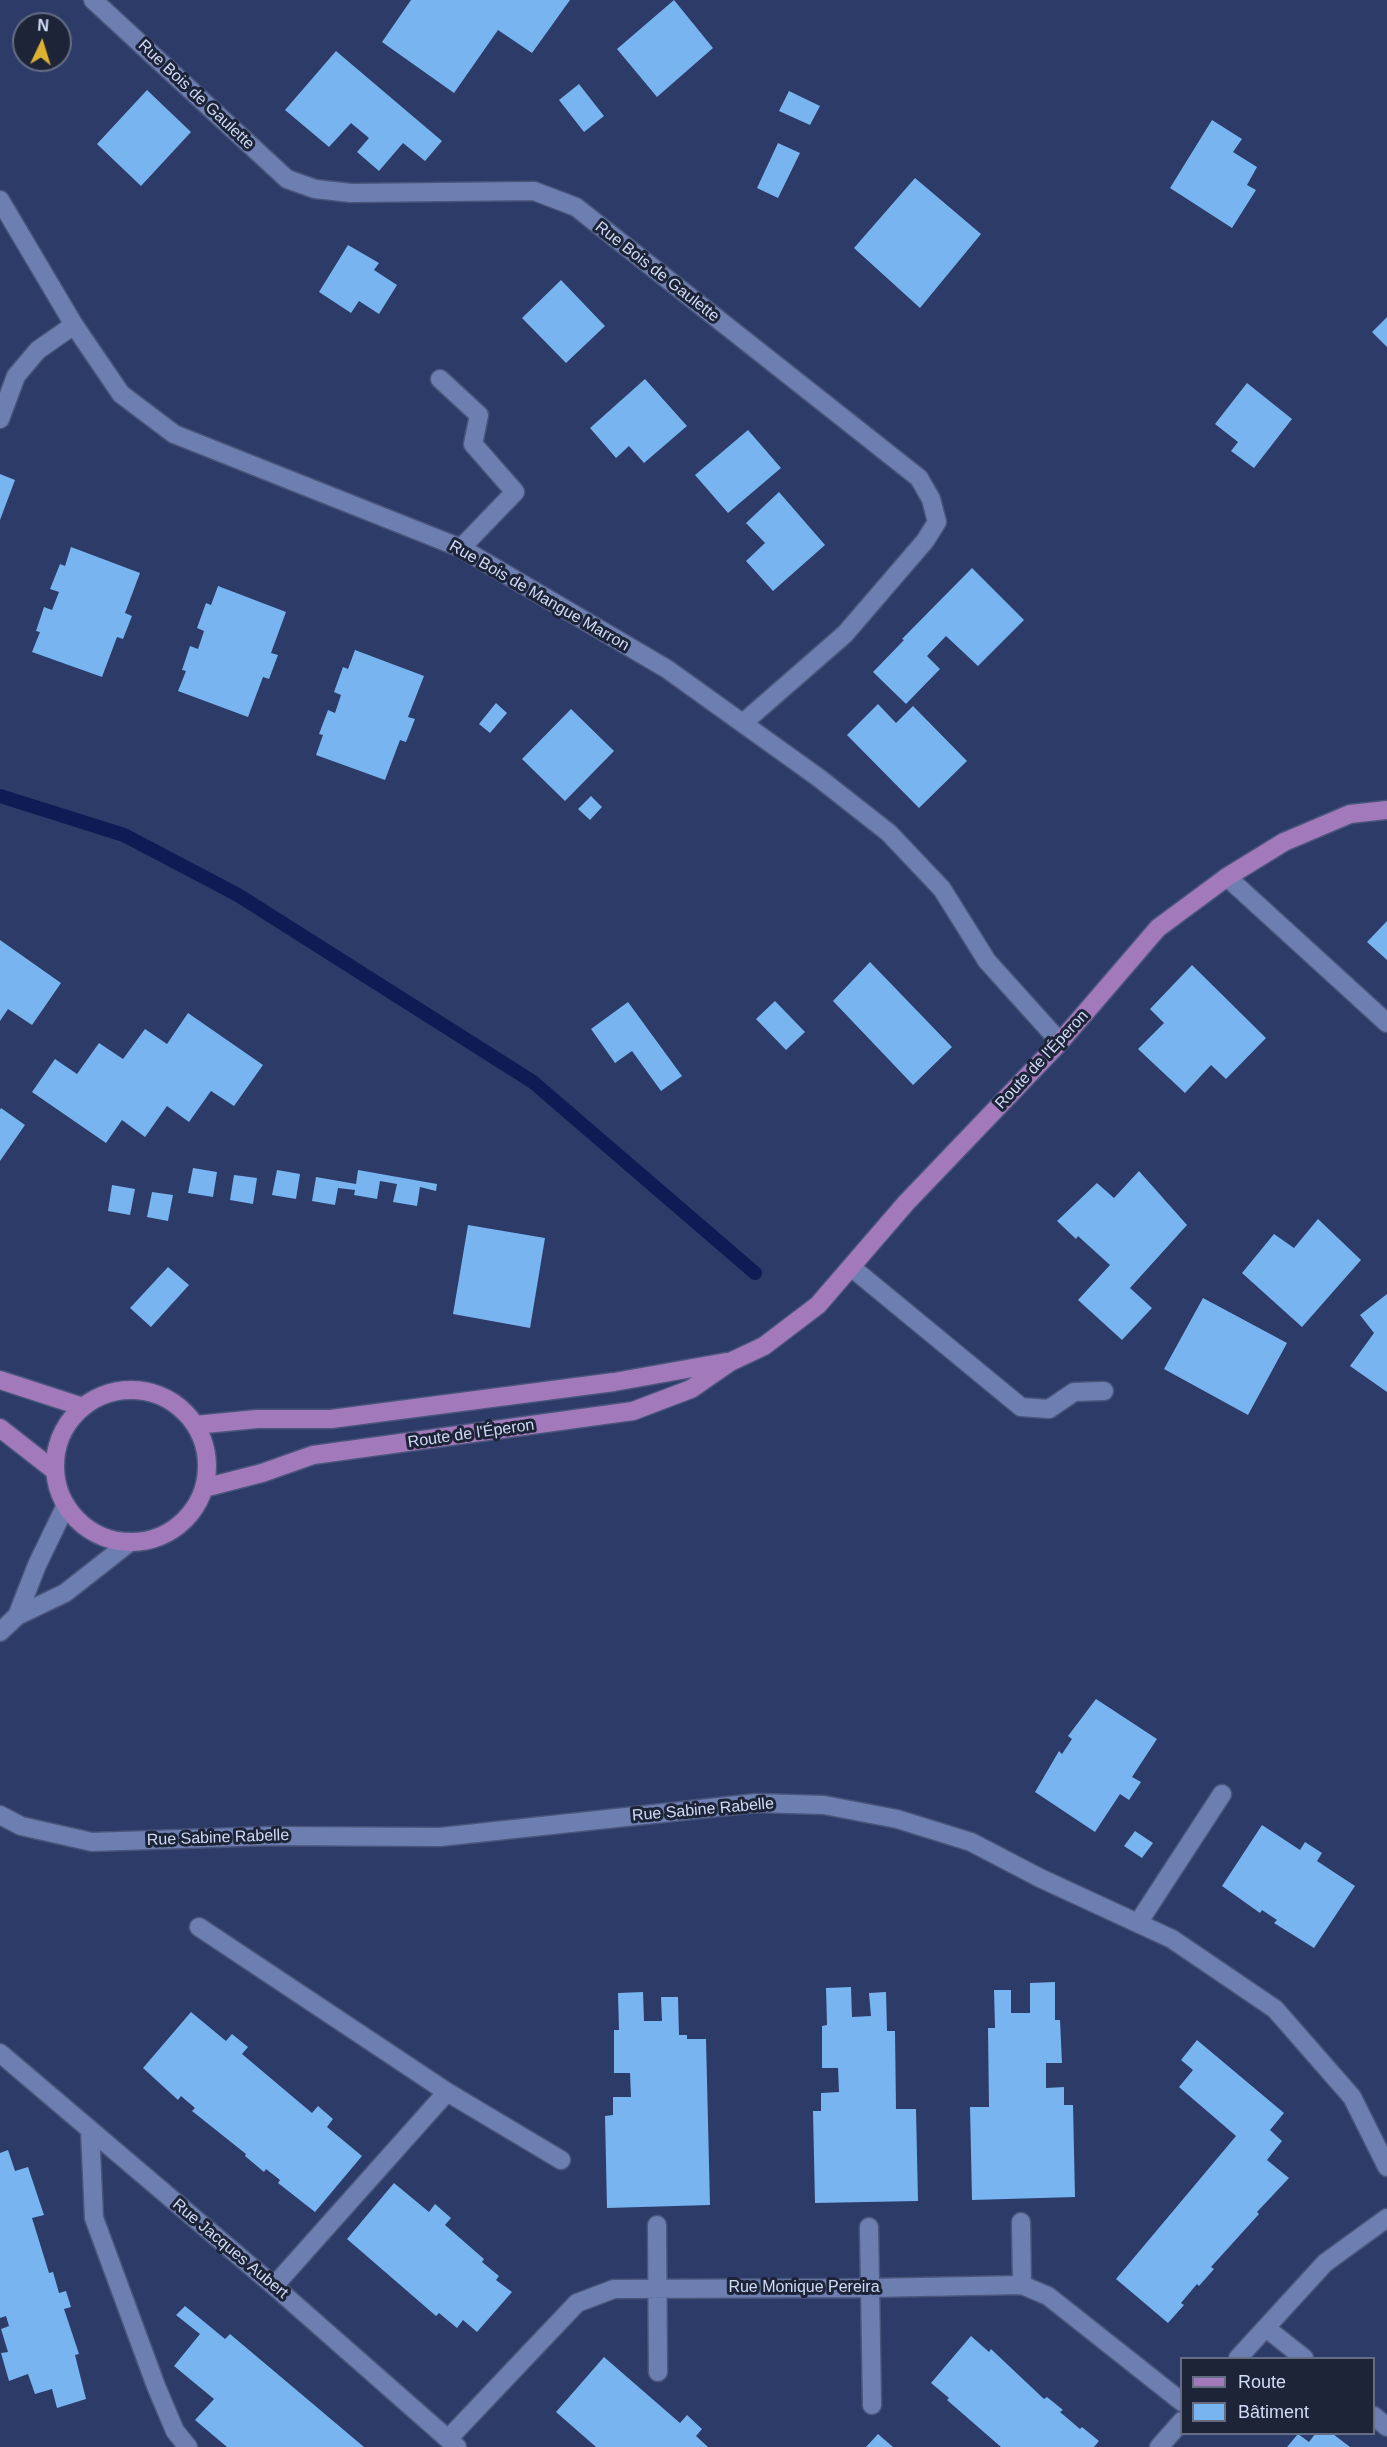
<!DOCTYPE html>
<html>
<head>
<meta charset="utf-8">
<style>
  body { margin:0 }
  #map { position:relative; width:1387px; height:2447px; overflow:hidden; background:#2d3b68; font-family:Arial,sans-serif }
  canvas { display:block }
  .legend { position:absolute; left:1180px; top:2357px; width:195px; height:78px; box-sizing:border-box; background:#1d2438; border:2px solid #656d84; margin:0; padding:8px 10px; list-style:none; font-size:18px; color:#d0dbf7 }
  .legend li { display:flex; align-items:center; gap:12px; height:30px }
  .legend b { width:30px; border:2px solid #656d84 }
  .north { position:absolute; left:12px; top:12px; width:60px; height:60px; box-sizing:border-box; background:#1d2438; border:2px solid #656d84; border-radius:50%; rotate:4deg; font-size:16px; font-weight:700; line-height:24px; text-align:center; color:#d0dbf7 }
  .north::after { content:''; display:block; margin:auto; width:21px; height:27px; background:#ddb233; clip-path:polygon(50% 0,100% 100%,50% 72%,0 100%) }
</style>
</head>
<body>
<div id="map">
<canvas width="1387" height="2447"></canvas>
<ul class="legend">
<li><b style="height:8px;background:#a279bb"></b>Route</li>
<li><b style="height:16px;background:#78b4ef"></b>Bâtiment</li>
</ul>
<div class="north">N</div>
</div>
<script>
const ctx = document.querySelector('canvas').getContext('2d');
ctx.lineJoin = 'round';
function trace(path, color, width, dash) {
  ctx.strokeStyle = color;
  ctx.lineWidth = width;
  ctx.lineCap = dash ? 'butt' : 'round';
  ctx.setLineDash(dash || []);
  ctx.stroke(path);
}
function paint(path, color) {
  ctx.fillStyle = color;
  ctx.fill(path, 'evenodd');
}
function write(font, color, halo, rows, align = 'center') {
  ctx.font = font + ' Arial,sans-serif';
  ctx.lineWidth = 6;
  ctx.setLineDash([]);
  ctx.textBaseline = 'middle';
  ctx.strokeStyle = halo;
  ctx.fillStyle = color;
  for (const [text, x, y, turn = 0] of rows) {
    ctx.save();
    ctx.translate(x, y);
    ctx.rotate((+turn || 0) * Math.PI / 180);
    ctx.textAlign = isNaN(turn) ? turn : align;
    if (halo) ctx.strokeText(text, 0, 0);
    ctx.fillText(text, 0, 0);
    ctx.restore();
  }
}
const stream = new Path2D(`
  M 0,796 L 124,835 L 238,895 L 533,1082 L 755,1273`);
const building = new Path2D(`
  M 411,0 L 570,0 L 532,53 L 498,30 L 454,93 L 382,42 Z
  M 674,0 L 713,48 L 657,97 L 617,49 Z
  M 336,51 L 442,141 L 425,161 L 403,143 L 379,171 L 357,152 L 369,138 L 351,123 L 329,147 L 285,110 Z
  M 579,84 L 604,116 L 584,132 L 559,100 Z
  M 147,90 L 191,132 L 141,186 L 97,144 Z
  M 789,91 L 820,106 L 810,125 L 779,111 Z
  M 1212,120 L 1242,139 L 1233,152 L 1257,167 L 1247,185 L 1256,190 L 1232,228 L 1170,188 Z
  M 778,143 L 800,153 L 778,198 L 757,188 Z
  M 915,178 L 981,234 L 920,308 L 854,248 Z
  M 348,245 L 379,263 L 374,270 L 397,285 L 379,314 L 359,301 L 351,313 L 319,292 Z
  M 561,280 L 605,326 L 566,363 L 522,318 Z
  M 1387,317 L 1387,347 L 1372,332 Z
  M 645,379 L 687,426 L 644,463 L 629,446 L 616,458 L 590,428 Z
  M 1247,383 L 1292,419 L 1254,468 L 1231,451 L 1238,442 L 1215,424 Z
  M 748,430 L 781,468 L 728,513 L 695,475 Z
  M 0,474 L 15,480 L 0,520 Z
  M 779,492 L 825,545 L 773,591 L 746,561 L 765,543 L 746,523 Z
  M 71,547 L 140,573 L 125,613 L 132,616 L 123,639 L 117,637 L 102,677 L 32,652 L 40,632 L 36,631 L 44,607 L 52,610 L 59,592 L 50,589 L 60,564 L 65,566 Z
  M 972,568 L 1024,620 L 978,666 L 946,636 L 927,656 L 940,669 L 906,704 L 873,672 L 904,640 L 902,639 Z
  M 218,586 L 286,612 L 271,653 L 278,655 L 269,679 L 263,677 L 248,717 L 178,691 L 186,671 L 182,670 L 190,646 L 198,649 L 204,631 L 197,628 L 206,603 L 211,605 Z
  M 355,650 L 424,676 L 408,717 L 415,719 L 406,742 L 400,740 L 385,780 L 316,755 L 323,735 L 319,734 L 328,710 L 335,713 L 341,695 L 334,692 L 343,667 L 348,669 Z
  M 496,703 L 507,713 L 490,733 L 479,724 Z
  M 878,704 L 896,723 L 913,706 L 967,761 L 919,808 L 847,735 Z
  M 571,709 L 614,751 L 565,801 L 522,759 Z
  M 591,796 L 602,807 L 590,820 L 578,809 Z
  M 1387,921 L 1387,960 L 1367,942 Z
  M 0,940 L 61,983 L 32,1025 L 8,1009 L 0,1021 Z
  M 870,962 L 952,1047 L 913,1085 L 833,1001 Z
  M 1192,965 L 1266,1038 L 1226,1079 L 1211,1065 L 1185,1093 L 1138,1049 L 1164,1023 L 1150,1009 Z
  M 775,1001 L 805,1032 L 786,1050 L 756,1019 Z
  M 628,1002 L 682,1076 L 661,1091 L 632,1051 L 615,1063 L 591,1029 Z
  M 188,1013 L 263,1065 L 234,1106 L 211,1091 L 189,1122 L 167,1106 L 145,1137 L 122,1120 L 106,1143 L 32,1092 L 55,1059 L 77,1074 L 99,1043 L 123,1059 L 145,1029 L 167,1044 Z
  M 1,1108 L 25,1125 L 0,1161 L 0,1110 Z
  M 193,1168 L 217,1172 L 213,1197 L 188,1193 Z
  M 277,1170 L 300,1174 L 296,1199 L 272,1195 Z
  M 358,1170 L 437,1184 L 436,1191 L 420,1187 L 417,1206 L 393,1202 L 397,1184 L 380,1181 L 377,1199 L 354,1195 L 355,1190 L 338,1188 L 335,1205 L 312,1201 L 316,1177 L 356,1184 Z
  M 1139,1171 L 1187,1225 L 1130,1288 L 1152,1308 L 1122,1340 L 1078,1300 L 1110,1265 L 1078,1236 L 1076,1239 L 1057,1221 L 1097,1183 L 1114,1198 Z
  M 234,1175 L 257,1178 L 253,1204 L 230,1200 Z
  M 112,1185 L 135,1189 L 130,1215 L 108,1211 Z
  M 152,1192 L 173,1195 L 168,1221 L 147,1217 Z
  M 1318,1219 L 1361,1260 L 1302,1327 L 1242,1273 L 1274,1234 L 1294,1248 Z
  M 468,1225 L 545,1238 L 530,1328 L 453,1314 Z
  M 168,1267 L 189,1285 L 151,1327 L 130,1308 Z
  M 1387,1294 L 1387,1392 L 1350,1366 L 1374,1333 L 1360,1315 Z
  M 1203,1298 L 1287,1343 L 1248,1415 L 1164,1369 Z
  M 1096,1699 L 1157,1739 L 1132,1777 L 1141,1782 L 1129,1800 L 1120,1794 L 1095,1832 L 1035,1792 L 1059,1751 L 1062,1754 L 1072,1739 L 1068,1736 Z
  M 1262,1825 L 1300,1850 L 1305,1842 L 1322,1853 L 1317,1861 L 1355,1886 L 1314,1948 L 1274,1923 L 1277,1920 L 1262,1910 L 1260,1913 L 1222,1886 Z
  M 1135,1831 L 1153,1843 L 1142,1858 L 1124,1846 Z
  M 1055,1982 L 1055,2020 L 1060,2020 L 1062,2063 L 1046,2063 L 1046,2088 L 1064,2087 L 1064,2105 L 1073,2105 L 1075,2197 L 972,2200 L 970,2107 L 989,2107 L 988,2028 L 995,2028 L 994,1990 L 1011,1990 L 1011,2013 L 1030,2013 L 1030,1983 Z
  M 851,1987 L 852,2017 L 871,2016 L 869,1993 L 886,1992 L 887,2031 L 895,2031 L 896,2109 L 916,2109 L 918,2201 L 815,2203 L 813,2111 L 821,2111 L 821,2093 L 839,2092 L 838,2068 L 822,2068 L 822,2026 L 827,2025 L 826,1988 Z
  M 643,1992 L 644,2021 L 662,2021 L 661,1997 L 678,1997 L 679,2035 L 687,2035 L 687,2039 L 706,2039 L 710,2205 L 607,2208 L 605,2116 L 613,2115 L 613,2097 L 631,2097 L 630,2073 L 614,2073 L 614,2030 L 619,2030 L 618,1993 Z
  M 191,2012 L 226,2041 L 232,2034 L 248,2047 L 242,2054 L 312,2113 L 318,2106 L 333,2119 L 327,2127 L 362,2156 L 315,2212 L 278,2183 L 280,2180 L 266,2169 L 264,2172 L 245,2156 L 246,2154 L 192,2111 L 195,2108 L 181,2096 L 178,2100 L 143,2068 Z
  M 1197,2040 L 1284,2113 L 1270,2130 L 1282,2141 L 1267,2160 L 1289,2178 L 1257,2212 L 1259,2214 L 1211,2267 L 1214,2269 L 1199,2286 L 1197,2284 L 1181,2303 L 1184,2305 L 1168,2323 L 1116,2279 L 1236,2136 L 1179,2087 L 1193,2070 L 1181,2060 Z
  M 8,2150 L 15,2171 L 28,2167 L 44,2215 L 32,2218 L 49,2273 L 53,2272 L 59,2293 L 66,2291 L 71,2307 L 64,2309 L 79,2354 L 75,2355 L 86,2399 L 57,2408 L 52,2389 L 35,2394 L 28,2374 L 9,2381 L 1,2353 L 8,2352 L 1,2329 L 9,2326 L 6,2316 L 0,2318 L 0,2153 Z
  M 394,2183 L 429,2212 L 435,2204 L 451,2218 L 445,2225 L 484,2259 L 482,2262 L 499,2276 L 496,2280 L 512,2292 L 477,2332 L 463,2320 L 457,2328 L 439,2313 L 436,2316 L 347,2239 Z
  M 185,2306 L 225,2339 L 230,2334 L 364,2447 L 227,2447 L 195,2420 L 214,2399 L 174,2366 L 200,2334 L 176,2315 Z
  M 971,2336 L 989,2352 L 991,2349 L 1044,2399 L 1047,2397 L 1063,2410 L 1060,2412 L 1080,2429 L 1082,2427 L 1099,2441 L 1094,2447 L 1001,2447 L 947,2400 L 949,2398 L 931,2383 Z
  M 604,2357 L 680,2423 L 687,2415 L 702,2429 L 696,2436 L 708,2447 L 596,2447 L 556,2412 Z
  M 878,2434 L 893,2447 L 866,2447 Z
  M 1298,2434 L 1309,2442 L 1315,2434 L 1333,2434 L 1350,2447 L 1287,2447 Z`);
const minor = new Path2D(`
  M 93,0 L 287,179 L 315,189 L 351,193 L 534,191 L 576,207 L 919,478 L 931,499 L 937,522 L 925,541 L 845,634 L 743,723
  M 0,200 L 74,325 L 121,394 L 174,434 L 461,548 L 667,669 L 819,778 L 889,833 L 942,889 L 987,961 L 1060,1042
  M 440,379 L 479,415 L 473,444 L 515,492 L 461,548
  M 0,419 L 16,376 L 38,350 L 74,325
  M 1227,877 L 1387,1023
  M 851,1267 L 1021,1407 L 1049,1409 L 1074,1392 L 1104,1391
  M 17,1616 L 37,1565 L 66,1505
  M 0,1632 L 17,1616 L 65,1593 L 130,1542
  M 0,1815 L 21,1826 L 92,1842 L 269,1836 L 440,1837 L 756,1803 L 824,1805 L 897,1819 L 971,1842 L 1040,1878 L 1172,1939 L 1275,2009 L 1352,2097 L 1387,2167
  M 1138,1923 L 1222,1794
  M 199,1927 L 447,2092 L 561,2160
  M 0,2053 L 274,2286 L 457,2447
  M 90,2130 L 94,2218 L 156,2386 L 175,2431 L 188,2447
  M 1021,2222 L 1022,2285
  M 657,2225 L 658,2372
  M 869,2227 L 872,2405
  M 274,2286 L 447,2092
  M 1266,2328 L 1304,2358
  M 1238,2358 L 1325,2263 L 1387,2218
  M 1374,2416 L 1387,2427
  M 448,2439 L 577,2303 L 614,2289 L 870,2288 L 1022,2285 L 1048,2296 L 1182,2402
  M 1159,2447 L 1182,2421`);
const major = new Path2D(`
  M 0,1380 L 83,1407
  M55 1466a76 76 0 1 1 152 0a76 76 0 1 1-152 0Z
  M 195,1425 L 257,1419 L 331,1419 L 614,1382 L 726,1362
  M 0,1428 L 55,1471
  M 204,1488 L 262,1473 L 313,1455 L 633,1411 L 691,1389 L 730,1362 L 764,1346 L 818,1305 L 906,1203 L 1060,1042 L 1158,928 L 1227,877 L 1284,842 L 1350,814 L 1387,810`);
const streetNames = [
  ["Rue Bois de Gaulette",196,95,43],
  ["Rue Bois de Gaulette",657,272,38],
  ["Rue Bois de Mangue Marron",539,596,30],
  ["Route de l'Éperon",1042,1060,-47],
  ["Route de l'Éperon",471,1434,-8],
  ["Rue Sabine Rabelle",703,1810,-5],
  ["Rue Sabine Rabelle",218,1838,-2],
  ["Rue Jacques Aubert",230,2249,40],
  ["Rue Monique Pereira",804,2288]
];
trace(stream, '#0f1b55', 14);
paint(building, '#78b4ef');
trace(minor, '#49557b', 21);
trace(major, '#49557b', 21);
trace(minor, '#6d7fb1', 18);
trace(major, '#a279bb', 18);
write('16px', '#d0dbf7', '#1d2438', streetNames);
</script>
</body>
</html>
